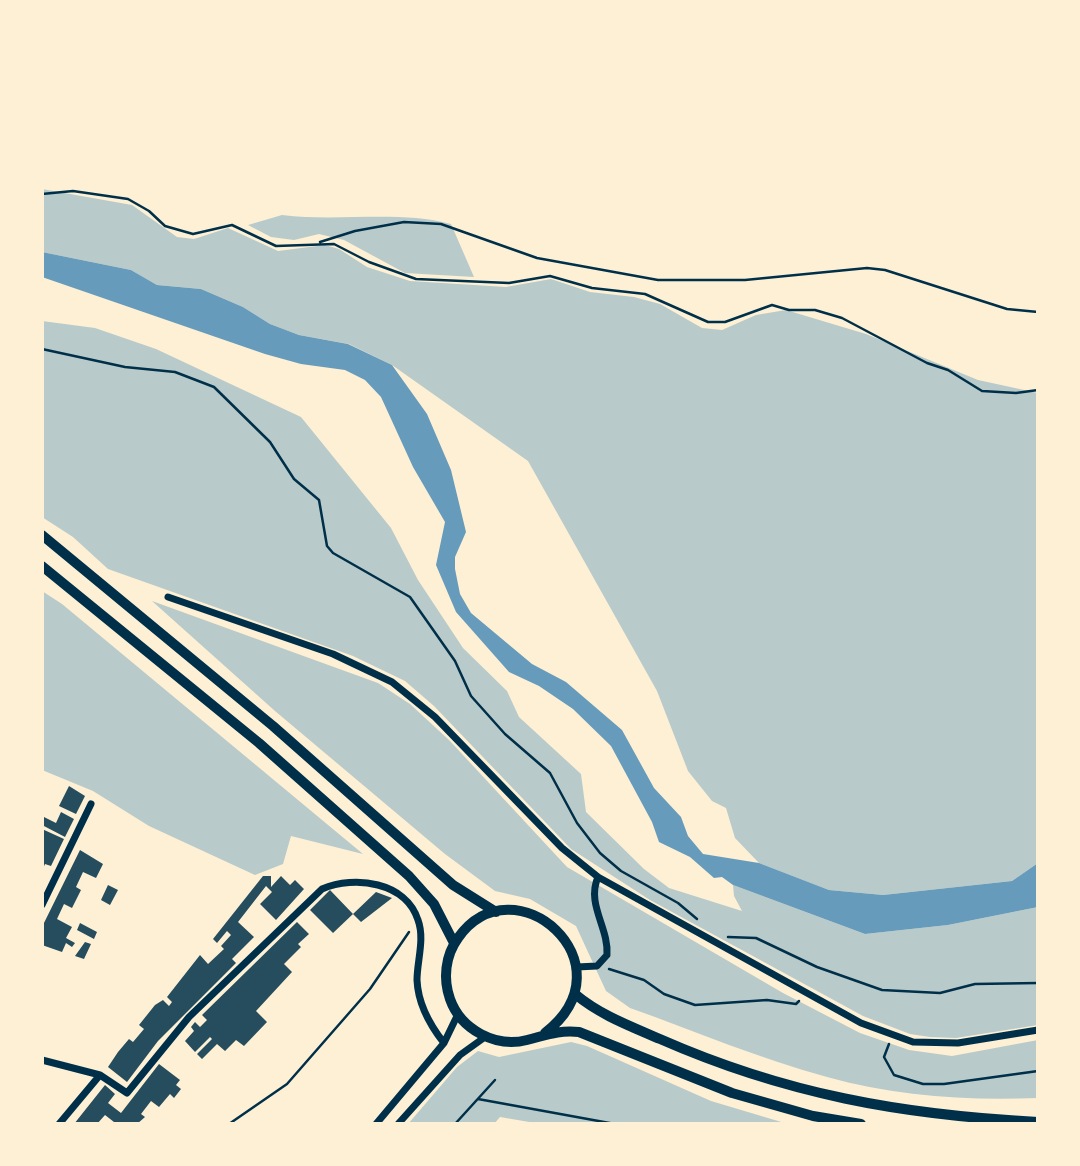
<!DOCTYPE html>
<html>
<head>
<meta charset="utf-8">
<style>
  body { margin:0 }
  #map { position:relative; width:1080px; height:1166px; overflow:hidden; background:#fdf0d5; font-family:Raleway,sans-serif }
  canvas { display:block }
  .frame { position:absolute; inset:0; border:44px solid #fdf0d5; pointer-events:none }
</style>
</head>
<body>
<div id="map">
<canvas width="1080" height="1166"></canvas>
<div class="frame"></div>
</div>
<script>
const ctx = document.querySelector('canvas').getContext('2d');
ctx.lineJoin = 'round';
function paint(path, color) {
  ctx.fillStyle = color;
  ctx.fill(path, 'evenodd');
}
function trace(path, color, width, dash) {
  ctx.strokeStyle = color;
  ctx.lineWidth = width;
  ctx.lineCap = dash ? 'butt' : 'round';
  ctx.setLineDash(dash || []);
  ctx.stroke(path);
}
const green = new Path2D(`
  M 42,189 L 132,205 L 177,237 L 194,239 L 228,228 L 278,251 L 325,245 L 339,249 L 367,267 L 410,281 L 506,287 L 551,279 L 590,292 L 634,297 L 660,304 L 702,328 L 722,330 L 756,315 L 786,310 L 866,334 L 978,380 L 1038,393 L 1038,863 L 1012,881 L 883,895 L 829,890 L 759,863 L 735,838 L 726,808 L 712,801 L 688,771 L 657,691 L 528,461 L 392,365 L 349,344 L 299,335 L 270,324 L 243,307 L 201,289 L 157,285 L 131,270 L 42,252 Z
  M 282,215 C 338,222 398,210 451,224 L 474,277 L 405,273 L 344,240 L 319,234 L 294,240 L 271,237 L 248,225 Z
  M 42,321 L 95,328 L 156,349 L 301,417 L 391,528 L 418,580 L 463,648 L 507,691 L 519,717 L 581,774 L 586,812 L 644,869 L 669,888 L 742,911 L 734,896 L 733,885 L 865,934 L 948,925 L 1038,907 L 1038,1025 L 956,1038 L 930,1037 L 910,1034 L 863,1016 L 650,900 L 571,849 L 434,706 L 405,681 L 353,656 L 108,569 L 73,537 L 42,517 Z
  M 42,591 L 62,604 L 363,854 L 291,836 L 283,864 L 255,875 L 149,826 L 93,791 L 42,770 Z
  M 152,601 L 378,683 L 410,704 L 449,740 L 567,867 L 783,993 L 860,1033 L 909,1050 L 952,1056 L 1038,1040 L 1038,1098 C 967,1101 895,1096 827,1077 C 760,1059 695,1031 630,1008 L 606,991 L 576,926 L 530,899 L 495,891 L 445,854 L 275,711 Z
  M 571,1042 L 587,1046 L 711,1101 L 788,1124 L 541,1124 L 500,1117 L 494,1124 L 408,1124 L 457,1067 L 478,1051 L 499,1057 Z`);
const water = new Path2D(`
  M 42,252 L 131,270 L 157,285 L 201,289 L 243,307 L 270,324 L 299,335 L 348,344 L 392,365 L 427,414 L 451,470 L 466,532 L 455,557 L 455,569 L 460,594 L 471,613 L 532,664 L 566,682 L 622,730 L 654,788 L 681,817 L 688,836 L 703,854 L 759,863 L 829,890 L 883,895 L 1012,881 L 1038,863 L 1038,907 L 948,925 L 865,934 L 733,885 L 722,877 L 714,878 L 690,857 L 659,842 L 652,822 L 611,746 L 573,709 L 539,686 L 509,672 L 456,612 L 436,565 L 445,522 L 413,467 L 381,397 L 365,380 L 345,370 L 301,364 L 265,354 L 42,277 Z`);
const building = new Path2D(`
  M 69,786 L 85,796 L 76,814 L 59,806 Z
  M 61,812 L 74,819 L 65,837 L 42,825 L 42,816 L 56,823 Z
  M 42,829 L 64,839 L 51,866 L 45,864 L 42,871 Z
  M 80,850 L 103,864 L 96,878 L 83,872 L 76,887 L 81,890 L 72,908 L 64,904 L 57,919 L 72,927 L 66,938 L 75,943 L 72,947 L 66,943 L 62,952 L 42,945 L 42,927 Z
  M 263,876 L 271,876 L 271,887 L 281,876 L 290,885 L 295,880 L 304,889 L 276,920 L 260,904 L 272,892 L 266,886 L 238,922 L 254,937 L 232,959 L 236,963 L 158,1041 L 127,1082 L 108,1067 L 118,1052 L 129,1039 L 133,1042 L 144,1029 L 139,1025 L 155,1005 L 163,1000 L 169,1006 L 172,1002 L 167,997 L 200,955 L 208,964 L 224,949 L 221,946 L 231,935 L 227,931 L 217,943 L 213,939 Z
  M 108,885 L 118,890 L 110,905 L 101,900 Z
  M 330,890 L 353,914 L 333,933 L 310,910 Z
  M 376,892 L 392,898 L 361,922 L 353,914 Z
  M 297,922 L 309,934 L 298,944 L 301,947 L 284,964 L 292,972 L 256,1011 L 267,1022 L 244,1046 L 236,1040 L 225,1051 L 217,1044 L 202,1059 L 197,1054 L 212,1039 L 210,1037 L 195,1052 L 185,1041 L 194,1031 L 191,1027 L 195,1022 L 200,1027 L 207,1020 L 202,1015 Z
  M 80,923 L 97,932 L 94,939 L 77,930 Z
  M 85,942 L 91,944 L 84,959 L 75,956 Z
  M 159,1064 L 180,1080 L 176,1085 L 181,1089 L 174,1098 L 170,1094 L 159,1107 L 151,1101 L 141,1114 L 145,1117 L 137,1124 L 112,1124 L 114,1122 L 105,1115 L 97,1124 L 74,1124 L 105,1085 L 115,1094 L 108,1103 L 121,1113 Z`);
const path = new Path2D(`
  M 42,194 L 73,191 L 128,199 L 149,211 L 165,226 L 193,234 L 232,225 L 276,246 L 334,244 L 369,262 L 416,279 L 509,283 L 550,276 L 592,288 L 645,294 L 708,322 L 725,322 L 772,305 L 789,310 L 815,310 L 842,318 L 927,363 L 948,370 L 982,391 L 1016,393 L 1038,390
  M 320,242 L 355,231 L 404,222 L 441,224 L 537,258 L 658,280 L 745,280 L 867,268 L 885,270 L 1007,309 L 1038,312
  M 42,349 L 125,367 L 175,372 L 214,387 L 270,442 L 294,479 L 319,500 L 327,546 L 333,553 L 410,597 L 455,661 L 471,696 L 505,734 L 550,773 L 577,823 L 600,853 L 621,871 L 678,903 L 697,919
  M 728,937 L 756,938 L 817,967 L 882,990 L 940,993 L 975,984 L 1038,983
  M 609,969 L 644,980 L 664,994 L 695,1005 L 767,1000 L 796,1004 L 799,1001
  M 889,1044 L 884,1057 L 894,1075 L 923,1084 L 944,1084 L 1038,1071
  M 478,1099 L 615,1124
  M 229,1124 L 287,1084 L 370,989 L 409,932
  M 455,1124 L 495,1080`);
const minor = new Path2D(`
  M 168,597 L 333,654 L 392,682 L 435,717 L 562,848 L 598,877 L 861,1023 L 913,1042 L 958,1043 L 1038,1030
  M 42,905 L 91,804
  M 577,967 L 597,966 L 607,955 C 609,928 586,904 598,877
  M 42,1060 L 100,1075 L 127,1093 L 189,1017 L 322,889 C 355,875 406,882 418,920 C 425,939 417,961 417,980 C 418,1004 429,1024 444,1043
  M 59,1124 L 100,1075
  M 376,1124 L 444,1043 L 458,1014
  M 398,1124 L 460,1055 L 485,1037`);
const secondary = new Path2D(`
  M 42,535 L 273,726 L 453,885 L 496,912
  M 42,566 L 259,743 L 409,876 L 434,904 L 454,943
  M 575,994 C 600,1015 630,1026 660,1039 C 785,1094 902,1115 1038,1122
  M 545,1033 C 634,964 514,859 458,938 C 445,956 443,979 450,999 C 461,1030 496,1048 527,1040 C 547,1035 558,1030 579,1032 L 732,1093 L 813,1116 L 861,1124`);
paint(green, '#b9caca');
paint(water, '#669bbc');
paint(building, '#264d5e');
trace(path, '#003049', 2.5);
trace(minor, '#003049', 7);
trace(secondary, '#003049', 10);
</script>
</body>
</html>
